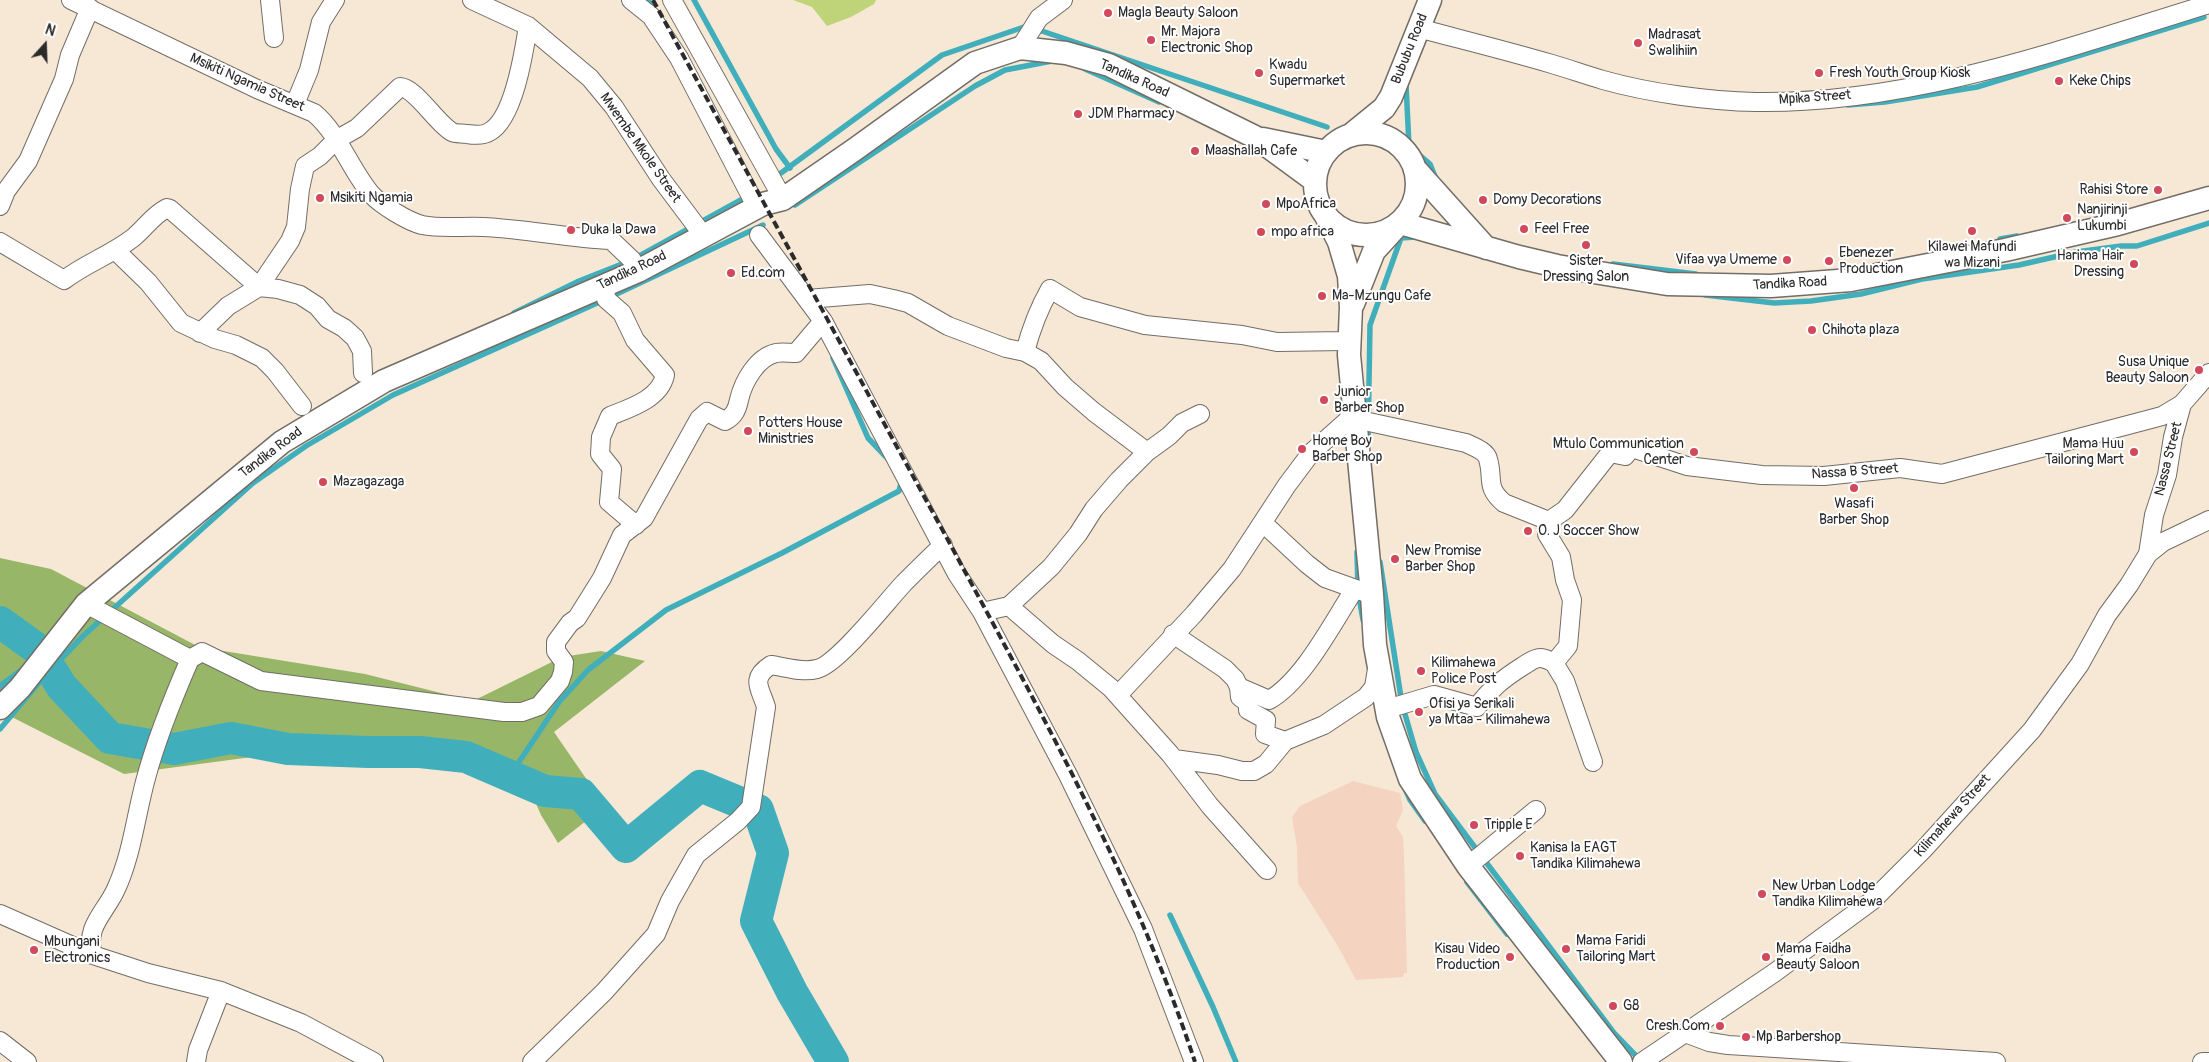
<!DOCTYPE html>
<html>
<head>
<meta charset="utf-8">
<style>
  body { margin:0 }
  #map { position:relative; width:2209px; height:1062px; overflow:hidden; background:#f7e8d5; font-family:Pangolin,sans-serif }
  canvas { display:block }
  .north { position:absolute; left:20px; top:20px; width:50px; height:50px; -webkit-text-stroke:4px #fff; paint-order:stroke; rotate:20deg; font-size:14px; font-weight:700; line-height:20px; text-align:center; color:#2b2b2b }
  .north::after { content:''; display:block; margin:auto; width:18px; height:22px; background:#2b2b2b; clip-path:polygon(50% 0,100% 100%,50% 72%,0 100%) }
</style>
</head>
<body>
<div id="map">
<canvas width="2209" height="1062"></canvas>
<div class="north">N</div>
</div>
<script>
const ctx = document.querySelector('canvas').getContext('2d');
ctx.lineJoin = 'round';
function paint(path, color) {
  ctx.fillStyle = color;
  ctx.fill(path, 'evenodd');
}
function trace(path, color, width, dash) {
  ctx.strokeStyle = color;
  ctx.lineWidth = width;
  ctx.lineCap = dash ? 'butt' : 'round';
  ctx.setLineDash(dash || []);
  ctx.stroke(path);
}
function write(font, color, halo, rows, align = 'center') {
  ctx.font = font + ' Pangolin,sans-serif';
  ctx.lineWidth = 4;
  ctx.setLineDash([]);
  ctx.textBaseline = 'middle';
  ctx.strokeStyle = halo;
  ctx.fillStyle = color;
  for (const [text, x, y, turn = 0] of rows) {
    ctx.save();
    ctx.translate(x, y);
    ctx.rotate((+turn || 0) * Math.PI / 180);
    ctx.textAlign = isNaN(turn) ? turn : align;
    if (halo) ctx.strokeText(text, 0, 0);
    ctx.fillText(text, 0, 0);
    ctx.restore();
  }
}
const built = new Path2D(`
  M 1353,781 L 1400,793 L 1403,810 L 1396,826 L 1403,837 L 1404,855 L 1407,973 L 1404,973 L 1403,977 L 1356,980 L 1339,948 L 1298,883 L 1297,847 L 1292,817 L 1300,806 Z`);
const green = new Path2D(`
  M 793,0 L 876,0 L 874,4 L 851,17 L 827,26 L 812,7 Z`);
const forest = new Path2D(`
  M 0,558 L 51,569 L 199,647 L 365,674 L 473,701 L 562,657 L 601,651 L 645,661 L 554,732 L 605,806 L 558,843 L 541,815 L 523,774 L 440,755 L 350,744 L 124,774 L 0,711 Z`);
const stream = new Path2D(`
  M 648,0 L 654,11
  M 694,0 L 776,149 L 790,168
  M 1085,69 L 1159,102
  M 1406,84 L 1409,146 L 1430,164 L 1436,179
  M 1848,105 L 1885,102 L 1977,87 L 2204,17
  M 781,173 L 942,55 L 1027,26 L 1327,127
  M 795,205 L 975,86 L 1005,70 L 1052,61
  M 2000,239 L 2017,236
  M 1613,264 L 1696,274
  M 1705,295 L 1774,303 L 1811,301 L 1861,294 L 1922,279 L 2019,265 L 2076,252 L 2121,246 L 2137,246 L 2209,223
  M 514,313 L 579,281 L 632,260 L 748,196
  M 833,358 L 868,438 L 889,460
  M 1368,441 L 1370,325 L 1401,238 L 1415,237
  M 1357,552 L 1358,591 L 1363,620
  M 1380,562 L 1402,704 L 1416,752 L 1435,794 L 1614,1033 L 1640,1060
  M 0,686 L 24,668
  M 0,729 L 42,679 L 83,636 L 253,483 L 306,446 L 393,395 L 606,299 L 763,225
  M 511,778 L 511,774 L 559,702 L 588,670 L 666,610 L 782,553 L 899,491 L 902,479
  M 1406,791 L 1410,800 L 1425,821
  M 1467,882 L 1507,934
  M 1170,915 L 1213,1007 L 1236,1062`);
const river = new Path2D(`
  M 0,622 L 43,653
  M 52,671 L 62,687 L 110,738 L 174,749 L 231,738 L 288,749 L 368,752 L 420,752 L 466,757 L 545,791 L 581,794 L 626,847 L 700,786 L 758,810 L 773,853 L 756,921 L 792,992 L 833,1062`);
const minor = new Path2D(`
  M 71,0 L 257,89 L 314,113 C 339,134 350,169 371,194 C 381,205 407,221 422,225 C 442,229 463,226 483,227 C 526,229 568,238 611,240 L 632,260 L 638,271
  M 270,0 L 274,38
  M 472,0 L 528,26 L 590,78 L 614,107 L 661,179 L 703,235
  M 631,0 L 651,16 L 679,58 L 757,208
  M 672,0 L 783,199
  M 1418,28 C 1463,40 1508,51 1552,64 C 1569,69 1586,75 1603,80 C 1649,93 1708,101 1756,102 C 1912,104 2062,49 2209,4
  M 1020,48 L 1039,18 L 1063,0
  M 295,104 L 309,70 L 321,22 L 335,0
  M 0,206 L 6,191 L 28,161 L 64,79 L 70,55 L 90,8
  M 759,235 L 823,321 L 957,574 L 982,612 L 1068,775 L 1143,929 L 1194,1062
  M 0,242 L 64,280 C 86,263 113,254 134,237 C 146,227 153,215 167,208 L 170,209 L 259,287 L 278,289 L 300,295 L 317,306 L 328,319 L 344,328 L 355,338 L 362,351 L 363,373
  M 115,250 L 148,282 L 181,323 L 215,339 L 236,345 L 262,358 L 275,371 L 302,406
  M 605,284 L 606,299 L 622,313 L 635,340 L 665,375 C 660,399 630,408 610,416 L 601,437 L 600,454 L 612,469 L 609,502 L 636,525
  M 807,299 L 870,294 L 893,299 L 908,303 L 948,326 L 1006,348 L 1025,352 L 1041,361 L 1065,387 L 1094,412 L 1147,452
  M 200,333 L 228,306 L 259,287 L 290,241 L 296,227 L 300,189 L 305,166 L 320,156 L 336,140 L 357,128 L 400,87 C 416,88 436,123 452,132 C 456,134 462,133 467,134 C 474,135 483,136 489,132 C 514,119 524,52 528,26
  M 1025,352 C 1031,329 1038,310 1050,289 L 1080,307 L 1145,325 L 1242,335 L 1277,342 L 1344,341 L 1349,336
  M 1355,419 L 1466,443 C 1474,447 1486,451 1488,459 C 1494,479 1485,487 1504,503 L 1549,521
  M 1263,523 L 1307,564 L 1325,578 L 1364,592
  M 2148,554 L 2154,515 L 2167,475 L 2173,437 L 2182,404 L 2209,373
  M 86,604 L 190,659 L 202,652 L 261,681 L 504,712 L 522,712 L 539,706 L 560,681 L 563,672 L 564,662 L 556,651 L 556,642 L 570,623 L 577,618 L 602,578 L 622,535 L 644,518 L 699,419 L 707,412 L 725,421 C 734,416 737,410 739,400 C 743,382 757,357 776,353 C 782,352 789,353 796,353 L 823,321
  M 1009,606 L 1053,644 L 1078,661 L 1111,688 L 1170,754 L 1210,806 L 1267,870
  M 982,612 L 1009,606 L 1051,567 L 1078,534 L 1094,509 L 1119,480 L 1147,452 L 1169,436 L 1182,423 L 1200,414
  M 1173,634 L 1225,669 L 1235,679 L 1239,687 L 1269,700 C 1303,681 1332,624 1354,590
  M 1239,687 L 1240,697 L 1248,703 L 1248,710 L 1266,720 L 1265,734 L 1285,741
  M 1118,695 L 1194,614 L 1232,569 L 1287,485 L 1311,453 L 1348,420 L 1353,404
  M 1387,709 L 1434,695 L 1477,707 C 1490,689 1504,678 1523,666 C 1528,663 1534,658 1540,658 C 1546,658 1550,661 1554,663
  M 1174,759 L 1218,765 L 1242,771 L 1254,771 L 1266,764 L 1285,741 L 1324,725 L 1366,697 L 1374,687 L 1377,669
  M 1593,762 L 1565,681 L 1554,663 L 1568,646 L 1572,600 L 1565,580 L 1561,557 L 1547,534 L 1549,521 L 1565,510 L 1610,453 L 1625,456 L 1630,450 L 1635,449 L 1687,466 L 1762,475 L 1824,476 L 1900,468 L 1942,474 L 2147,420 L 2162,416 L 2182,404
  M 1468,866 L 1536,810
  M 0,914 L 93,955 L 148,973 L 221,991 L 301,1023 L 374,1062
  M 93,955 C 84,927 106,912 116,889 C 132,855 136,814 146,778 C 157,737 173,698 190,659
  M 1685,1033 L 1709,1042 L 1728,1045 L 1996,1062
  M 0,1041 L 27,1062
  M 196,1062 L 198,1050 L 221,991
  M 532,1062 L 604,992 L 656,934 L 670,901 L 696,855 L 738,821 L 751,807 L 766,707 C 761,689 749,679 771,665 C 785,667 802,673 817,669 C 838,664 887,601 904,583 C 917,570 930,557 943,545
  M 1642,1062 L 1774,973 L 1873,900 L 1923,850 L 2032,730 L 2080,664 L 2107,615 L 2129,585 L 2148,554 L 2163,542 L 2209,520
  M 2202,1062 L 2209,1062`);
const tertiary = new Path2D(`
  M1315 184a51 51 0 1 1 102 0a51 51 0 1 1-102 0Z
  M 1352,134 L 1384,108 L 1391,97 L 1430,0
  M 1263,139 L 1326,152
  M 1417,171 L 1486,248
  M 1325,214 L 1339,242 L 1349,276 L 1351,307 L 1349,355 L 1372,594 L 1375,645 L 1388,717 L 1410,779 L 1468,866 L 1621,1062
  M 1400,223 L 1519,257 L 1557,266 L 1667,284 L 1771,286 L 1851,280 L 2005,250 L 2118,224 L 2209,198
  M 1353,304 L 1374,251 L 1395,228
  M 0,708 L 20,688 L 86,604 L 282,442 L 384,381 L 638,271 L 763,204 L 783,199 L 854,150 L 975,63 L 1020,48 L 1066,53 L 1109,65 L 1255,137 L 1315,181`);
const rail = new Path2D(`
  M 653,0 C 752,181 850,361 949,542 C 1040,711 1135,880 1195,1062`);
const markers = [
  [1108,13,5,"#d1495b"],
  [1151,40,5,"#d1495b"],
  [1638,43,5,"#d1495b"],
  [1259,73,5,"#d1495b"],
  [1819,73,5,"#d1495b"],
  [2059,81,5,"#d1495b"],
  [1078,114,5,"#d1495b"],
  [1195,151,5,"#d1495b"],
  [2158,190,5,"#d1495b"],
  [320,198,5,"#d1495b"],
  [1483,200,5,"#d1495b"],
  [1266,204,5,"#d1495b"],
  [2067,218,5,"#d1495b"],
  [1524,229,5,"#d1495b"],
  [571,230,5,"#d1495b"],
  [1972,231,5,"#d1495b"],
  [1261,232,5,"#d1495b"],
  [1586,245,5,"#d1495b"],
  [1787,260,5,"#d1495b"],
  [1829,261,5,"#d1495b"],
  [2134,264,5,"#d1495b"],
  [731,273,5,"#d1495b"],
  [1322,296,5,"#d1495b"],
  [1812,330,5,"#d1495b"],
  [2199,370,5,"#d1495b"],
  [1324,400,5,"#d1495b"],
  [748,431,5,"#d1495b"],
  [1302,449,5,"#d1495b"],
  [1694,452,5,"#d1495b"],
  [2134,452,5,"#d1495b"],
  [323,482,5,"#d1495b"],
  [1854,488,5,"#d1495b"],
  [1528,531,5,"#d1495b"],
  [1395,559,5,"#d1495b"],
  [1421,671,5,"#d1495b"],
  [1419,712,5,"#d1495b"],
  [1474,825,5,"#d1495b"],
  [1520,856,5,"#d1495b"],
  [1762,894,5,"#d1495b"],
  [1566,949,5,"#d1495b"],
  [34,950,5,"#d1495b"],
  [1510,957,5,"#d1495b"],
  [1766,957,5,"#d1495b"],
  [1613,1006,5,"#d1495b"],
  [1720,1026,5,"#d1495b"],
  [1746,1037,5,"#d1495b"]
];
const poiNames = [
  ["Magla Beauty Saloon",1118,13],
  ["Mr. Majora",1161,32],
  ["Electronic Shop",1161,48],
  ["Madrasat",1648,35],
  ["Swalihiin",1648,51],
  ["Kwadu",1269,65],
  ["Supermarket",1269,81],
  ["Fresh Youth Group Kiosk",1829,73],
  ["Keke Chips",2069,81],
  ["JDM Pharmacy",1088,114],
  ["Maashallah Cafe",1205,151],
  ["Rahisi Store",2148,190,"right"],
  ["Msikiti Ngamia",330,198],
  ["Domy Decorations",1493,200],
  ["MpoAfrica",1276,204],
  ["Nanjirinji",2077,210],
  ["Lukumbi",2077,226],
  ["Feel Free",1534,229],
  ["Duka la Dawa",581,230],
  ["mpo africa",1271,232],
  ["Kilawei Mafundi",1972,247,"center"],
  ["wa Mizani",1972,263,"center"],
  ["Ebenezer",1839,253],
  ["Production",1839,269],
  ["Harima Hair",2124,256,"right"],
  ["Dressing",2124,272,"right"],
  ["Vifaa vya Umeme",1777,260,"right"],
  ["Sister",1586,261,"center"],
  ["Dressing Salon",1586,277,"center"],
  ["Ed.com",741,273],
  ["Ma-Mzungu Cafe",1332,296],
  ["Chihota plaza",1822,330],
  ["Susa Unique",2189,362,"right"],
  ["Beauty Saloon",2189,378,"right"],
  ["Junior",1334,392],
  ["Barber Shop",1334,408],
  ["Potters House",758,423],
  ["Ministries",758,439],
  ["Home Boy",1312,441],
  ["Barber Shop",1312,457],
  ["Mtulo Communication",1684,444,"right"],
  ["Center",1684,460,"right"],
  ["Mama Huu",2124,444,"right"],
  ["Tailoring Mart",2124,460,"right"],
  ["Mazagazaga",333,482],
  ["Wasafi",1854,504,"center"],
  ["Barber Shop",1854,520,"center"],
  ["O. J Soccer Show",1538,531],
  ["New Promise",1405,551],
  ["Barber Shop",1405,567],
  ["Kilimahewa",1431,663],
  ["Police Post",1431,679],
  ["Ofisi ya Serikali",1429,704],
  ["ya Mtaa - Kilimahewa",1429,720],
  ["Tripple E",1484,825],
  ["Kanisa la EAGT",1530,848],
  ["Tandika Kilimahewa",1530,864],
  ["New Urban Lodge",1772,886],
  ["Tandika Kilimahewa",1772,902],
  ["Mama Faridi",1576,941],
  ["Tailoring Mart",1576,957],
  ["Mbungani",44,942],
  ["Electronics",44,958],
  ["Kisau Video",1500,949,"right"],
  ["Production",1500,965,"right"],
  ["Mama Faidha",1776,949],
  ["Beauty Saloon",1776,965],
  ["G8",1623,1006],
  ["Cresh.Com",1710,1026,"right"],
  ["Mp Barbershop",1756,1037]
];
const streetNames = [
  ["Bububu Road",1410,49,-68],
  ["Tandika Road",1134,79,24],
  ["Msikiti Ngamia Street",247,83,24],
  ["Mpika Street",1815,98,-4],
  ["Mwembe Mkole Street",640,148,55],
  ["Tandika Road",632,271,-25],
  ["Tandika Road",1790,284,-3],
  ["Tandika Road",271,453,-37],
  ["Nassa Street",2169,459,-76],
  ["Nassa B Street",1855,472,-4],
  ["Kilimahewa Street",1953,816,-48]
];
paint(built, '#f4d3c1');
paint(green, '#bfd478');
paint(forest, '#97b668');
trace(stream, '#40afbb', 5.5);
trace(river, '#40afbb', 32);
trace(minor, '#726d66', 20);
trace(tertiary, '#726d66', 25);
trace(minor, '#fff', 18);
trace(tertiary, '#fff', 22);
trace(rail, '#2b2b2b', 4, [8, 4]);
for (const [x, y, r, color] of markers) {
  const dot = new Path2D();
  dot.arc(x, y, r, 0, 2 * Math.PI);
  ctx.fillStyle = color;
  ctx.fill(dot);
  trace(dot, '#fff', 2);
}
write('14px', '#2b2b2b', '#fff', poiNames, 'left');
write('14px', '#2b2b2b', '#fff', streetNames);
</script>
</body>
</html>
